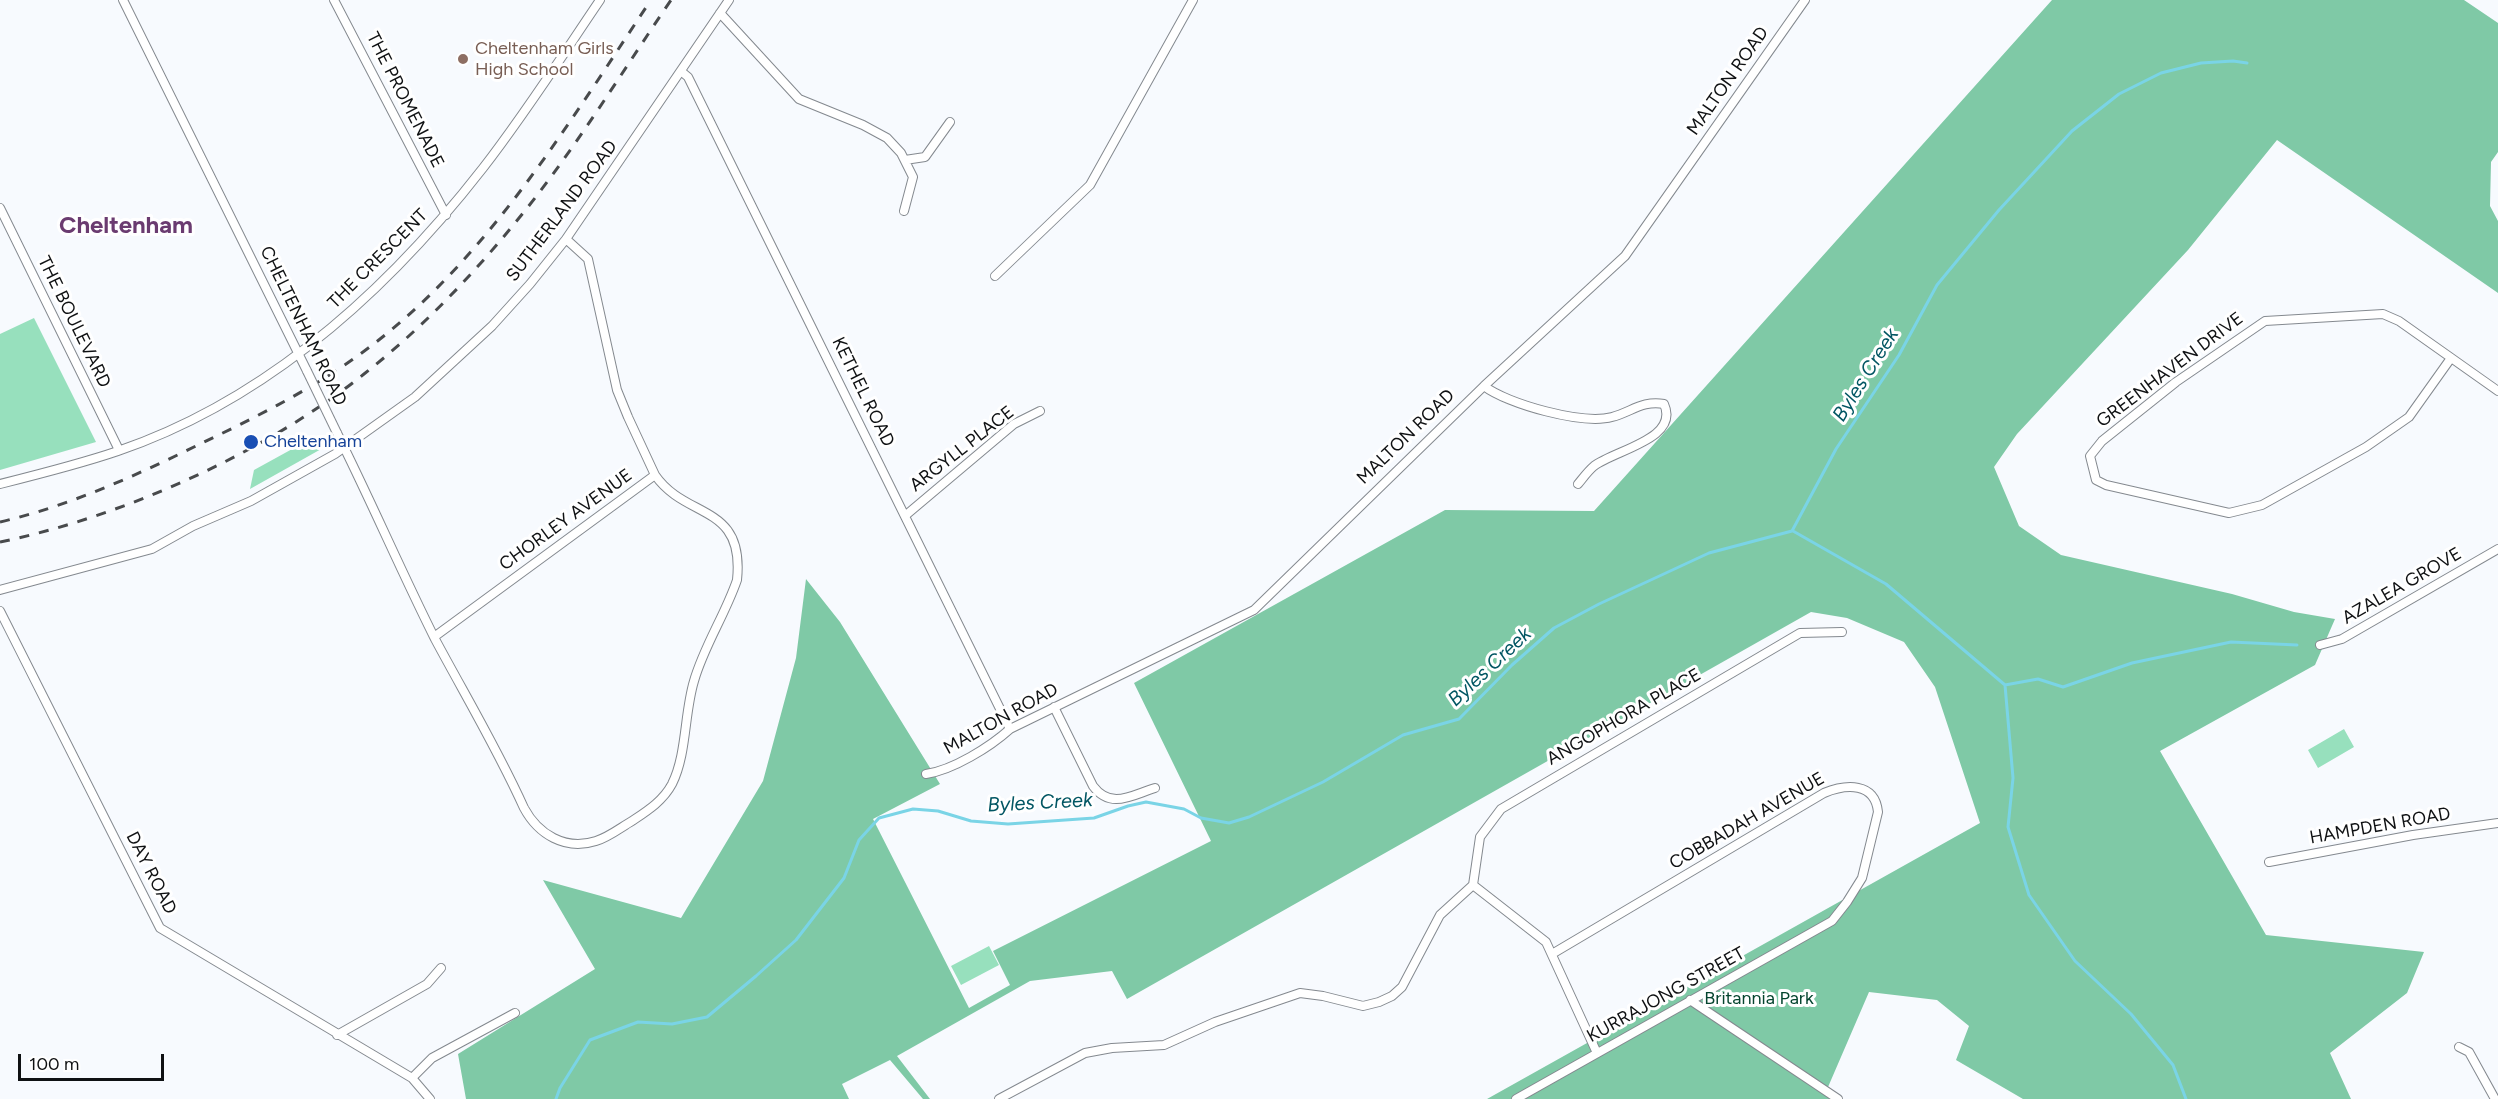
<!DOCTYPE html>
<html>
<head>
<meta charset="utf-8">
<style>
  body { margin:0 }
  #map { position:relative; width:2498px; height:1099px; overflow:hidden; background:#f7fafe; font-family:Figtree,sans-serif }
  canvas { display:block }
  .scale { position:absolute; left:18px; top:1054px; width:146px; height:27px; box-sizing:border-box; border:3px solid #0f1113; border-top:0; padding-left:8px; font-size:18px; line-height:21px; white-space:nowrap; color:#0f1113; -webkit-text-stroke:4px #fff; paint-order:stroke }
</style>
</head>
<body>
<div id="map">
<canvas width="2498" height="1099"></canvas>
<div class="scale">100 m</div>
</div>
<script>
const ctx = document.querySelector('canvas').getContext('2d');
ctx.lineJoin = 'round';
function paint(path, color) {
  ctx.fillStyle = color;
  ctx.fill(path, 'evenodd');
}
function trace(path, color, width, dash) {
  ctx.strokeStyle = color;
  ctx.lineWidth = width;
  ctx.lineCap = dash ? 'butt' : 'round';
  ctx.setLineDash(dash || []);
  ctx.stroke(path);
}
function write(font, color, halo, rows, align = 'center') {
  ctx.font = font + ' Figtree,sans-serif';
  ctx.lineWidth = 6;
  ctx.setLineDash([]);
  ctx.textBaseline = 'middle';
  ctx.strokeStyle = halo;
  ctx.fillStyle = color;
  for (const [text, x, y, turn = 0] of rows) {
    ctx.save();
    ctx.translate(x, y);
    ctx.rotate((+turn || 0) * Math.PI / 180);
    ctx.textAlign = isNaN(turn) ? turn : align;
    if (halo) ctx.strokeText(text, 0, 0);
    ctx.fillText(text, 0, 0);
    ctx.restore();
  }
}
const green = new Path2D(`
  M 34,318 L 96,442 L 0,470 L 0,334 Z
  M 314,437 L 323,448 L 250,489 L 254,470 Z
  M 2344,729 L 2354,747 L 2318,768 L 2308,750 Z
  M 989,946 L 999,965 L 961,985 L 951,966 Z`);
const forest = new Path2D(`
  M 2052,0 L 2464,0 L 2498,23 L 2498,152 L 2491,162 L 2490,206 L 2498,221 L 2498,293 L 2277,140 L 2188,250 L 2017,434 L 1994,467 L 2019,526 L 2061,555 L 2232,594 L 2294,612 L 2335,619 L 2315,665 L 2160,751 L 2266,935 L 2424,952 L 2407,993 L 2330,1053 L 2351,1099 L 2023,1099 L 1956,1060 L 1969,1026 L 1937,1000 L 1869,992 L 1825,1094 L 1832,1099 L 1487,1099 L 1980,823 L 1935,687 L 1904,642 L 1847,618 L 1811,612 L 1127,999 L 1112,971 L 1030,981 L 897,1056 L 930,1099 L 923,1099 L 890,1060 L 842,1084 L 849,1099 L 466,1099 L 458,1054 L 595,969 L 543,880 L 681,918 L 763,781 L 796,658 L 806,579 L 840,622 L 940,784 L 873,819 L 969,1008 L 1010,985 L 993,951 L 1211,841 L 1134,683 L 1445,510 L 1594,511 Z`);
const stream = new Path2D(`
  M 1793,531 L 1886,584 L 2005,685 L 2013,778 L 2008,827 L 2029,895 L 2075,961 L 2131,1014 L 2173,1065 L 2186,1099
  M 2005,685 L 2038,679 L 2063,687 L 2132,663 L 2231,642 L 2297,645
  M 556,1099 L 560,1088 L 590,1040 L 638,1022 L 672,1024 L 707,1017 L 756,976 L 796,940 L 844,878 L 859,840 L 879,818 L 913,809 L 938,811 L 971,821 L 1008,824 L 1094,818 L 1128,806 L 1146,802 L 1184,809 L 1201,818 L 1229,823 L 1249,817 L 1323,782 L 1403,735 L 1459,719 L 1512,665 L 1554,628 L 1599,604 L 1709,553 L 1792,531 L 1836,449 L 1899,355 L 1937,285 L 1999,210 L 2072,131 L 2119,94 L 2161,73 L 2201,63 L 2233,61 L 2247,63`);
const street = new Path2D(`
  M 123,0 L 307,371
  M 334,0 L 446,215
  M 720,13 L 799,99 L 863,125 L 887,138 L 901,153 L 913,177 L 904,211
  M 682,72 L 688,77 L 1010,729
  M 905,160 L 925,157 L 950,122
  M 0,208 L 119,450
  M 995,276 L 1090,185 L 1193,0
  M 2451,358 L 2409,417 L 2366,447 L 2262,505 L 2229,513 L 2106,485 L 2096,480 L 2090,456 L 2102,441 L 2176,382 L 2265,321 L 2383,314 L 2399,321 L 2498,391
  M 1484,386 C 1507,404 1583,425 1612,417 C 1631,412 1643,400 1664,404 C 1680,439 1615,450 1594,466 C 1588,471 1583,478 1578,484
  M 337,433 C 371,501 401,571 435,639 C 465,695 498,750 524,808 C 538,834 565,851 596,841 C 609,837 620,828 632,821 C 647,811 663,801 672,784 C 687,754 684,714 694,681 C 704,646 725,615 737,580 C 745,503 686,520 655,475
  M 0,484 C 40,474 80,464 118,451 C 267,400 388,290 483,168 C 525,114 562,56 600,0
  M 906,515 L 1014,424 L 1040,411
  M 0,590 L 152,549 L 193,526 L 251,501 L 335,454 L 415,397 L 492,326 L 530,284 L 566,239 L 729,0
  M 0,611 L 160,928 L 412,1078 L 430,1099
  M 434,637 L 655,475 L 628,417 L 617,390 L 588,259 L 566,239
  M 2320,645 L 2342,639 L 2498,549
  M 1054,707 L 1093,786 C 1111,810 1132,795 1155,788
  M 926,774 C 953,770 990,747 1010,729 L 1254,610 L 1484,386 L 1625,256 L 1805,0
  M 2269,862 L 2413,835 L 2498,823
  M 1473,885 L 1480,837 L 1501,809 L 1800,633 L 1842,632
  M 1690,1000 L 1838,1099
  M 337,1035 L 427,984 L 441,968
  M 2459,1047 L 2469,1052 L 2495,1099
  M 412,1078 L 432,1058 L 515,1013
  M 999,1099 L 1085,1053 L 1112,1048 L 1164,1045 L 1215,1022 L 1300,993 L 1323,996 L 1363,1006 L 1379,1002 L 1392,996 L 1402,987 L 1440,915 L 1473,885 L 1546,942 L 1597,1053
  M 1516,1099 L 1832,921 L 1847,902 L 1862,878 L 1878,812 C 1875,782 1846,784 1824,793 L 1552,954`);
const rail = new Path2D(`
  M 0,522 C 69,506 135,476 198,445 C 254,418 313,389 363,352 C 487,261 567,125 651,0
  M 0,542 C 122,517 267,452 364,374 C 420,330 470,278 515,223 C 572,154 620,75 671,0`);
const streetBridge = new Path2D(`
  M 307,371 L 337,433`);
const markers = [
  [463,59,6,"#8d6e63"],
  [251,442,8,"#1a4fb4"]
];
const educationNames = [
  ["Cheltenham Girls",475,49],
  ["High School",475,70]
];
const streetNames = [
  ["MALTON ROAD",1728,81,-55],
  ["THE PROMENADE",405,100,63],
  ["SUTHERLAND ROAD",562,211,-53],
  ["THE CRESCENT",378,259,-45],
  ["THE BOULEVARD",74,322,64],
  ["CHELTENHAM ROAD",303,326,64],
  ["GREENHAVEN DRIVE",2170,370,-37],
  ["KETHEL ROAD",863,392,64],
  ["MALTON ROAD",1406,437,-44],
  ["ARGYLL PLACE",962,449,-38],
  ["CHORLEY AVENUE",566,520,-36],
  ["AZALEA GROVE",2402,586,-30],
  ["ANGOPHORA PLACE",1624,717,-30],
  ["MALTON ROAD",1001,719,-29],
  ["COBBADAH AVENUE",1747,821,-30],
  ["HAMPDEN ROAD",2380,826,-10],
  ["DAY ROAD",151,873,63],
  ["KURRAJONG STREET",1666,995,-29]
];
const transitNames = [
  ["Cheltenham",264,442]
];
const parkNames = [
  ["Britannia Park",1759,999]
];
const waterNames = [
  ["Byles Creek",1866,375,-58],
  ["Byles Creek",1490,667,-43],
  ["Byles Creek",1040,803,-3]
];
const districtNames = [
  ["Cheltenham",126,226]
];
paint(green, '#97e0bd');
paint(forest, '#7fc9a6');
trace(stream, '#7ad4e6', 3);
trace(street, '#84898f', 10);
trace(street, '#fff', 8);
trace(rail, '#484a4c', 3, [10, 10]);
trace(streetBridge, '#84898f', 10, []);
trace(streetBridge, '#fff', 8);
for (const [x, y, r, color] of markers) {
  const dot = new Path2D();
  dot.arc(x, y, r, 0, 2 * Math.PI);
  ctx.fillStyle = color;
  ctx.fill(dot);
  trace(dot, '#fff', 2);
}
write('18px', '#785e54', '#fff', educationNames, 'left');
write('18px', '#0f1113', '#fff', streetNames);
write('18px', '#164399', '#fff', transitNames, 'left');
write('18px', '#05452f', '#fff', parkNames);
write('italic 20px', '#025663', '#fff', waterNames);
write('bold 24px', '#6a3b70', '#fff', districtNames);
</script>
</body>
</html>
